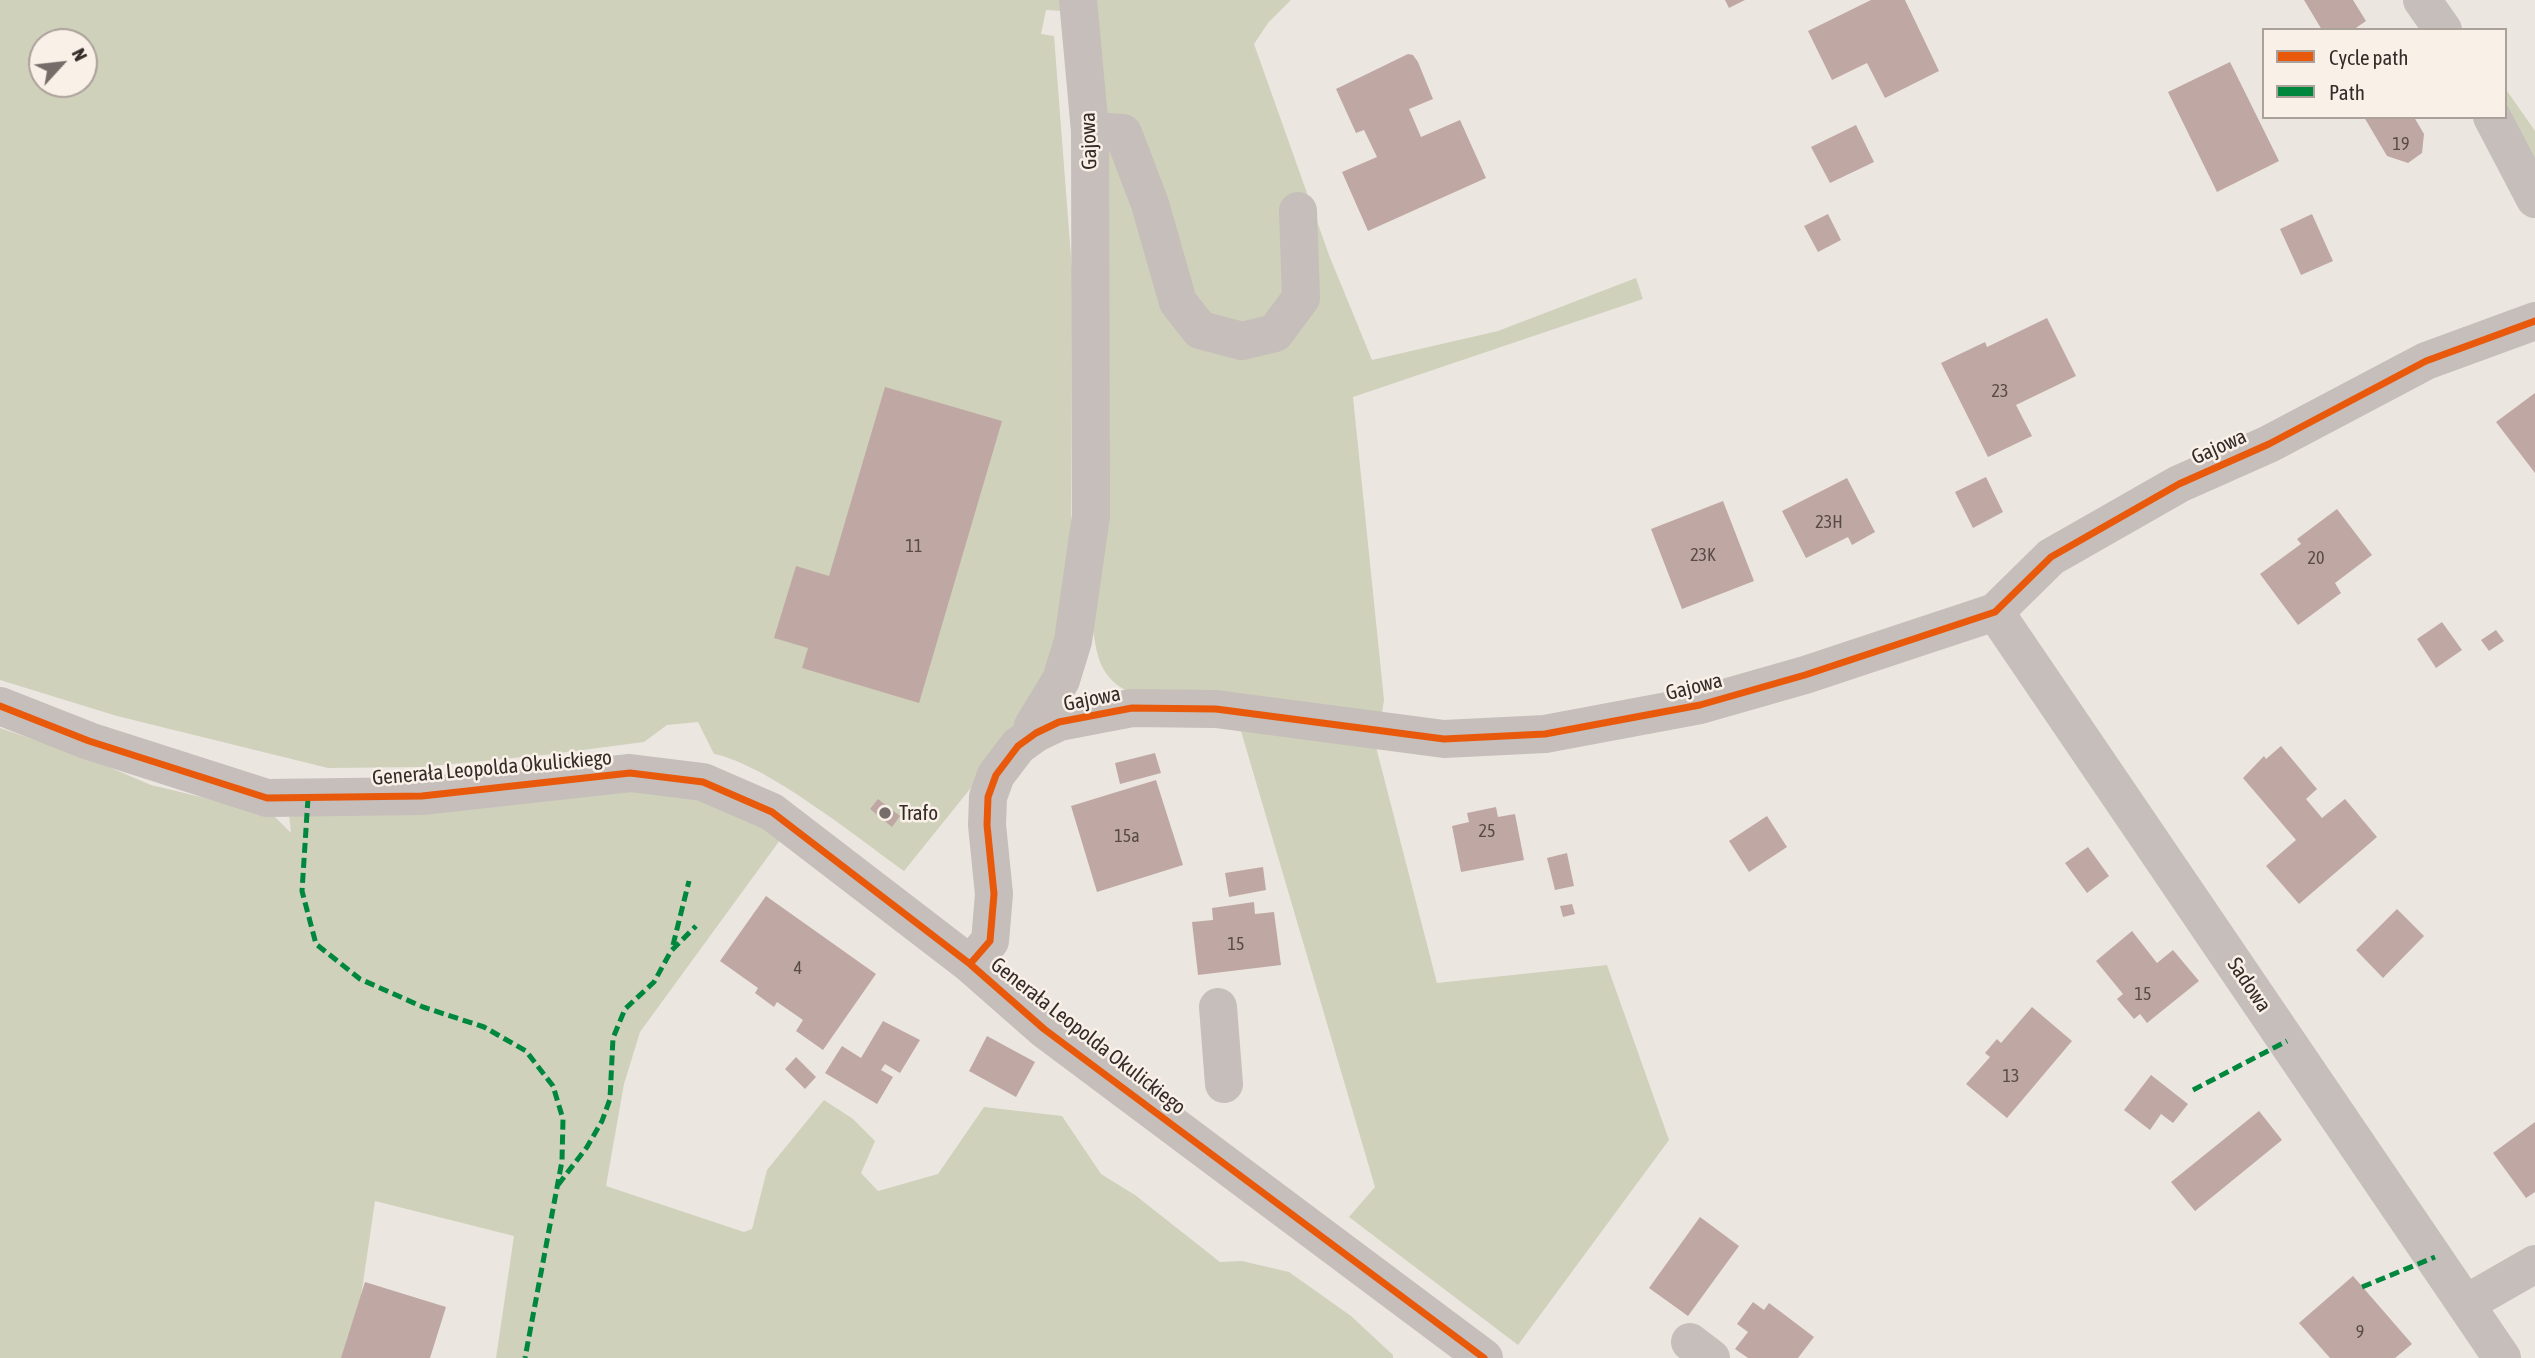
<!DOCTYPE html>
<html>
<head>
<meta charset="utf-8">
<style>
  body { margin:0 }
  #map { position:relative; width:2535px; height:1358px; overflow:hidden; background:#ece6e1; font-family:"Asap Condensed",sans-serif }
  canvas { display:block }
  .legend { position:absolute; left:2262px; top:28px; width:245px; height:91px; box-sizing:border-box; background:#f9f0e8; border:2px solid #aba19b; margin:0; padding:9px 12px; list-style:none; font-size:21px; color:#362b28 }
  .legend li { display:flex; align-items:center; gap:14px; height:35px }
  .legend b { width:35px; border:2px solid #aba19b }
  .north { position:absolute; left:28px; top:28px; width:70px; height:70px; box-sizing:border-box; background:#f9f0e8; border:2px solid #aba19b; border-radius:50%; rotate:63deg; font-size:19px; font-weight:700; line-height:28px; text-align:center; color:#362b28 }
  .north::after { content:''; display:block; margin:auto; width:24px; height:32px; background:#766c69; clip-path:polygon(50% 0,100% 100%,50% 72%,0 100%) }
</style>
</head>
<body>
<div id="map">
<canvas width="2535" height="1358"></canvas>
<ul class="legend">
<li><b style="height:9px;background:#e8590c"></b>Cycle path</li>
<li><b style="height:9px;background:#00873e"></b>Path</li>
</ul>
<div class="north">N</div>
</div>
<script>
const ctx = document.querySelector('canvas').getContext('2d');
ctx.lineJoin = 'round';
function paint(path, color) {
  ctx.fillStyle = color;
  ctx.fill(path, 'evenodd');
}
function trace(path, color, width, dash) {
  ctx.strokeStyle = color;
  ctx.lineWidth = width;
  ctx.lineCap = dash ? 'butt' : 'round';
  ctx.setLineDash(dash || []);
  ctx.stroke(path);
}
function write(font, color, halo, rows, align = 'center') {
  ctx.font = font + ' "Asap Condensed",sans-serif';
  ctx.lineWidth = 5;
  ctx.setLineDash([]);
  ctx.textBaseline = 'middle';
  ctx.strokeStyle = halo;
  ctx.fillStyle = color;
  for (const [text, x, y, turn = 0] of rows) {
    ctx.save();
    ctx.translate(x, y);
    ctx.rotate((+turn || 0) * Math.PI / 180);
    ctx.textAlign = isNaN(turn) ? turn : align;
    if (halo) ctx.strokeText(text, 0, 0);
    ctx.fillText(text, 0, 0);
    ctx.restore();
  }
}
const green = new Path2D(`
  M 0,0 L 1061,0 L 1063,11 L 1046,10 L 1041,34 L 1054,36 L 1072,270 L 1071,619 L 1024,722 L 904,871 C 858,838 766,764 714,754 L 698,722 L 667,725 L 644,742 L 544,755 L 421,767 L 328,768 L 117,716 L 0,680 ZM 42,42 L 84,42 L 84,84 L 42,84 Z
  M 1086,0 L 1291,0 L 1268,23 L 1254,44 L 1329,255 L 1372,360 L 1498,331 L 1636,278 L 1643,299 L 1353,397 L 1384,700 L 1381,719 L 1137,696 C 1100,680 1097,660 1092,622 Z
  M 2505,88 L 2535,131 L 2535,190 L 2505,117 Z
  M 0,728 L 90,759 L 151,785 L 272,814 L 291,833 L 288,805 L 667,784 L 783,836 L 640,1032 L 624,1084 L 606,1186 L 744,1232 L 752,1229 L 767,1170 L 824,1100 L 853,1119 L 875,1141 L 861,1173 L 878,1191 L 938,1174 L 984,1107 L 1062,1116 L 1101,1174 L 1135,1195 L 1220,1262 L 1242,1261 L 1289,1272 L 1351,1316 L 1393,1355 L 1393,1358 L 496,1358 L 514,1236 L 375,1201 L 352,1358 L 0,1358 Z
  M 1241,731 L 1376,747 L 1437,983 L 1607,965 L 1669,1140 L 1518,1345 L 1349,1217 L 1375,1187 Z`);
const building = new Path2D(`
  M 1725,0 L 1745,0 L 1729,8 Z
  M 1871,0 L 1905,0 L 1939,71 L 1885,98 L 1867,63 L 1832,80 L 1808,31 Z
  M 2304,0 L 2353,0 L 2366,21 L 2353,30 L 2322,30 Z
  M 1408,54 L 1413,55 L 1418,62 L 1433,99 L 1409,109 L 1421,137 L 1460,120 L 1486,178 L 1368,231 L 1342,172 L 1377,157 L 1364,130 L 1356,133 L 1336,89 Z
  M 2230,62 L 2279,161 L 2217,192 L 2168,92 Z
  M 2364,117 L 2414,117 L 2424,134 L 2422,153 L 2408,163 L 2387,156 Z
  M 1856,125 L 1874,162 L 1830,183 L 1811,147 Z
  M 1828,214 L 1841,240 L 1818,252 L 1804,226 Z
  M 2312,214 L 2333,261 L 2301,275 L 2280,229 Z
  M 2047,318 L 2076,376 L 2016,405 L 2032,436 L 1988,457 L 1941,363 L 1985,342 L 1987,347 Z
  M 885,387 L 1002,421 L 919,703 L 802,668 L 808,648 L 774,638 L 796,566 L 829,576 Z
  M 2535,393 L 2535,473 L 2496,422 Z
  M 1986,477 L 2003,512 L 1973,528 L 1955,492 Z
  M 1847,478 L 1875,532 L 1852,545 L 1848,537 L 1806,558 L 1782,511 Z
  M 1723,501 L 1754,581 L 1682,609 L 1651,529 Z
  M 2337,509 L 2372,555 L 2335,583 L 2341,593 L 2298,625 L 2260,574 L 2301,544 L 2297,539 Z
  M 2442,622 L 2462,650 L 2436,668 L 2417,639 Z
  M 2496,630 L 2504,641 L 2489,651 L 2481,640 Z
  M 2281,746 L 2317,789 L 2306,799 L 2322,818 L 2345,799 L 2377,837 L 2299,904 L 2266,866 L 2296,840 L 2243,778 L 2264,756 L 2266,759 Z
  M 1155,753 L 1161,773 L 1120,784 L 1115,763 Z
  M 1156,780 L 1183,865 L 1097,892 L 1071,806 Z
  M 878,799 L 900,816 L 892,827 L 870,809 Z
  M 1496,807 L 1498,817 L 1515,814 L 1524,860 L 1461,872 L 1452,826 L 1469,822 L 1467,813 Z
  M 1767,816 L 1787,847 L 1749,872 L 1729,841 Z
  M 2088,847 L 2109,876 L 2087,893 L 2065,863 Z
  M 1567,853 L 1574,886 L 1555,890 L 1547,858 Z
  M 1263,867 L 1266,890 L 1229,897 L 1225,873 Z
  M 766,896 L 876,974 L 823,1050 L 796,1031 L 803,1020 L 777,1002 L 774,1007 L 755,993 L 758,988 L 720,961 Z
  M 1254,902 L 1255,914 L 1274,912 L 1281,965 L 1198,975 L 1192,922 L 1213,920 L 1212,908 Z
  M 1572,904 L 1575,914 L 1563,917 L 1560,906 Z
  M 2397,909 L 2424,936 L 2383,978 L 2356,950 Z
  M 2132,931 L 2157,963 L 2173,950 L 2199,981 L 2147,1023 L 2140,1014 L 2134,1019 L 2117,999 L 2123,994 L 2096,961 Z
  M 2032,1007 L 2072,1041 L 2007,1118 L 1966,1084 L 1990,1057 L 1985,1053 L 1997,1039 L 2001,1043 Z
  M 883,1021 L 920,1040 L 900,1073 L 885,1064 L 881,1070 L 893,1077 L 877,1104 L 825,1073 L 842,1046 L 861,1058 Z
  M 987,1036 L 1035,1062 L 1016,1097 L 969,1071 Z
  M 796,1057 L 816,1077 L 805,1089 L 785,1069 Z
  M 2151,1075 L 2188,1104 L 2173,1123 L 2161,1114 L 2150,1130 L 2124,1110 Z
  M 2259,1111 L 2282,1140 L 2195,1211 L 2171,1182 Z
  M 2535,1122 L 2535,1192 L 2526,1198 L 2493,1153 Z
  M 1700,1217 L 1739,1246 L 1688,1316 L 1649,1288 Z
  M 2353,1276 L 2412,1344 L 2395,1358 L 2330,1358 L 2299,1323 Z
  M 365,1282 L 446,1307 L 430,1358 L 341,1358 Z
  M 1753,1302 L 1764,1310 L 1769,1303 L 1814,1337 L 1798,1358 L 1748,1358 L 1735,1349 L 1748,1332 L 1737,1324 Z`);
const minor = new Path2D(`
  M 2422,0 L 2443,30
  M 2492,117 L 2535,199
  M 1090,131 L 1123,133 L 1150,204 L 1178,302 L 1200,330 L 1242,341 L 1275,333 L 1301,298 L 1298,211
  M 1995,612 L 2502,1358
  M 0,706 L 89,741 L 267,798 L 422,796 L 630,773 L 703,782 L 772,812 L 970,964 L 1044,1029 L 1484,1358
  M 1036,733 L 1033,726 L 1061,680 L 1073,641 L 1091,516 L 1090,131 L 1078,0
  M 970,964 L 990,941 L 994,894 L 987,825 L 988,797 L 996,775 L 1018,746 L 1036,733 L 1059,722 L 1132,708 L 1216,709 L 1444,739 L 1545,734 L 1700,705 L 1805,675 L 1995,612 L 2051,557 L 2179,484 L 2269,444 L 2426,361 L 2535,321
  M 1218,1007 L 1224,1084
  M 2467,1303 L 2535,1264
  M 1690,1342 L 1711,1358`);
const quiet = new Path2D(`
  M 308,798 L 302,891 L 316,944 L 360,979 L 423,1007 L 484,1027 L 526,1051 L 553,1086 L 563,1119 L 562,1161 L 525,1358
  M 673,945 L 689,881
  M 2193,1090 L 2287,1041
  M 558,1185 L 587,1147 L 602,1121 L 610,1099 L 613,1038 L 625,1009 L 654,982 L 671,951 L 696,926
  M 2362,1287 L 2435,1257`);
const cycleway = new Path2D(`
  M 0,706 L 89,741 L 267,798 L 422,796 L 630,773 L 703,782 L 772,812 L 970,964 L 1044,1029 L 1484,1358
  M 970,964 L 990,941 L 994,894 L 987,825 L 988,797 L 996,775 L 1018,746 L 1036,733 L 1059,722 L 1132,708 L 1216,709 L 1444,739 L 1545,734 L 1700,705 L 1805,675 L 1995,612 L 2051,557 L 2179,484 L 2269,444 L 2426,361 L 2535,321`);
const markers = [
  [885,813,7,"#766c69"]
];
const numberNames = [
  ["19",2401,144],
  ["23",2000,391],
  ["23H",1829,522],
  ["11",914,546],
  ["23K",1703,555],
  ["20",2316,558],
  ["25",1487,831],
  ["15a",1127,836],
  ["15",1236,944],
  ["4",798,968],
  ["15",2143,994],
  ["13",2011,1076],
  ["9",2360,1332]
];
const streetNames = [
  ["Gajowa",1089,141,-92],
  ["Gajowa",2219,447,-24],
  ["Gajowa",1694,687,-14],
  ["Gajowa",1092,699,-11],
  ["Generała Leopolda Okulickiego",492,768,-5],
  ["Sadowa",2249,985,56],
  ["Generała Leopolda Okulickiego",1088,1036,38]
];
const poiNames = [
  ["Trafo",899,813]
];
paint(green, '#cfd1bb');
paint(building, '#bfa8a3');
trace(minor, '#c5beba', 38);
trace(quiet, '#00873e', 5, [10, 5]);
trace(cycleway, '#e8590c', 7);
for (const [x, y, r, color] of markers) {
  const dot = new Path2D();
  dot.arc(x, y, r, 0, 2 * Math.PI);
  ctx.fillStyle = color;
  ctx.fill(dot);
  trace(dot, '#f9f0e8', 2.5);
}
write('18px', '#584a47', null, numberNames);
write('21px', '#362b28', '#f9f0e8', streetNames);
write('21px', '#362b28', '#f9f0e8', poiNames, 'left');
</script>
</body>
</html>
